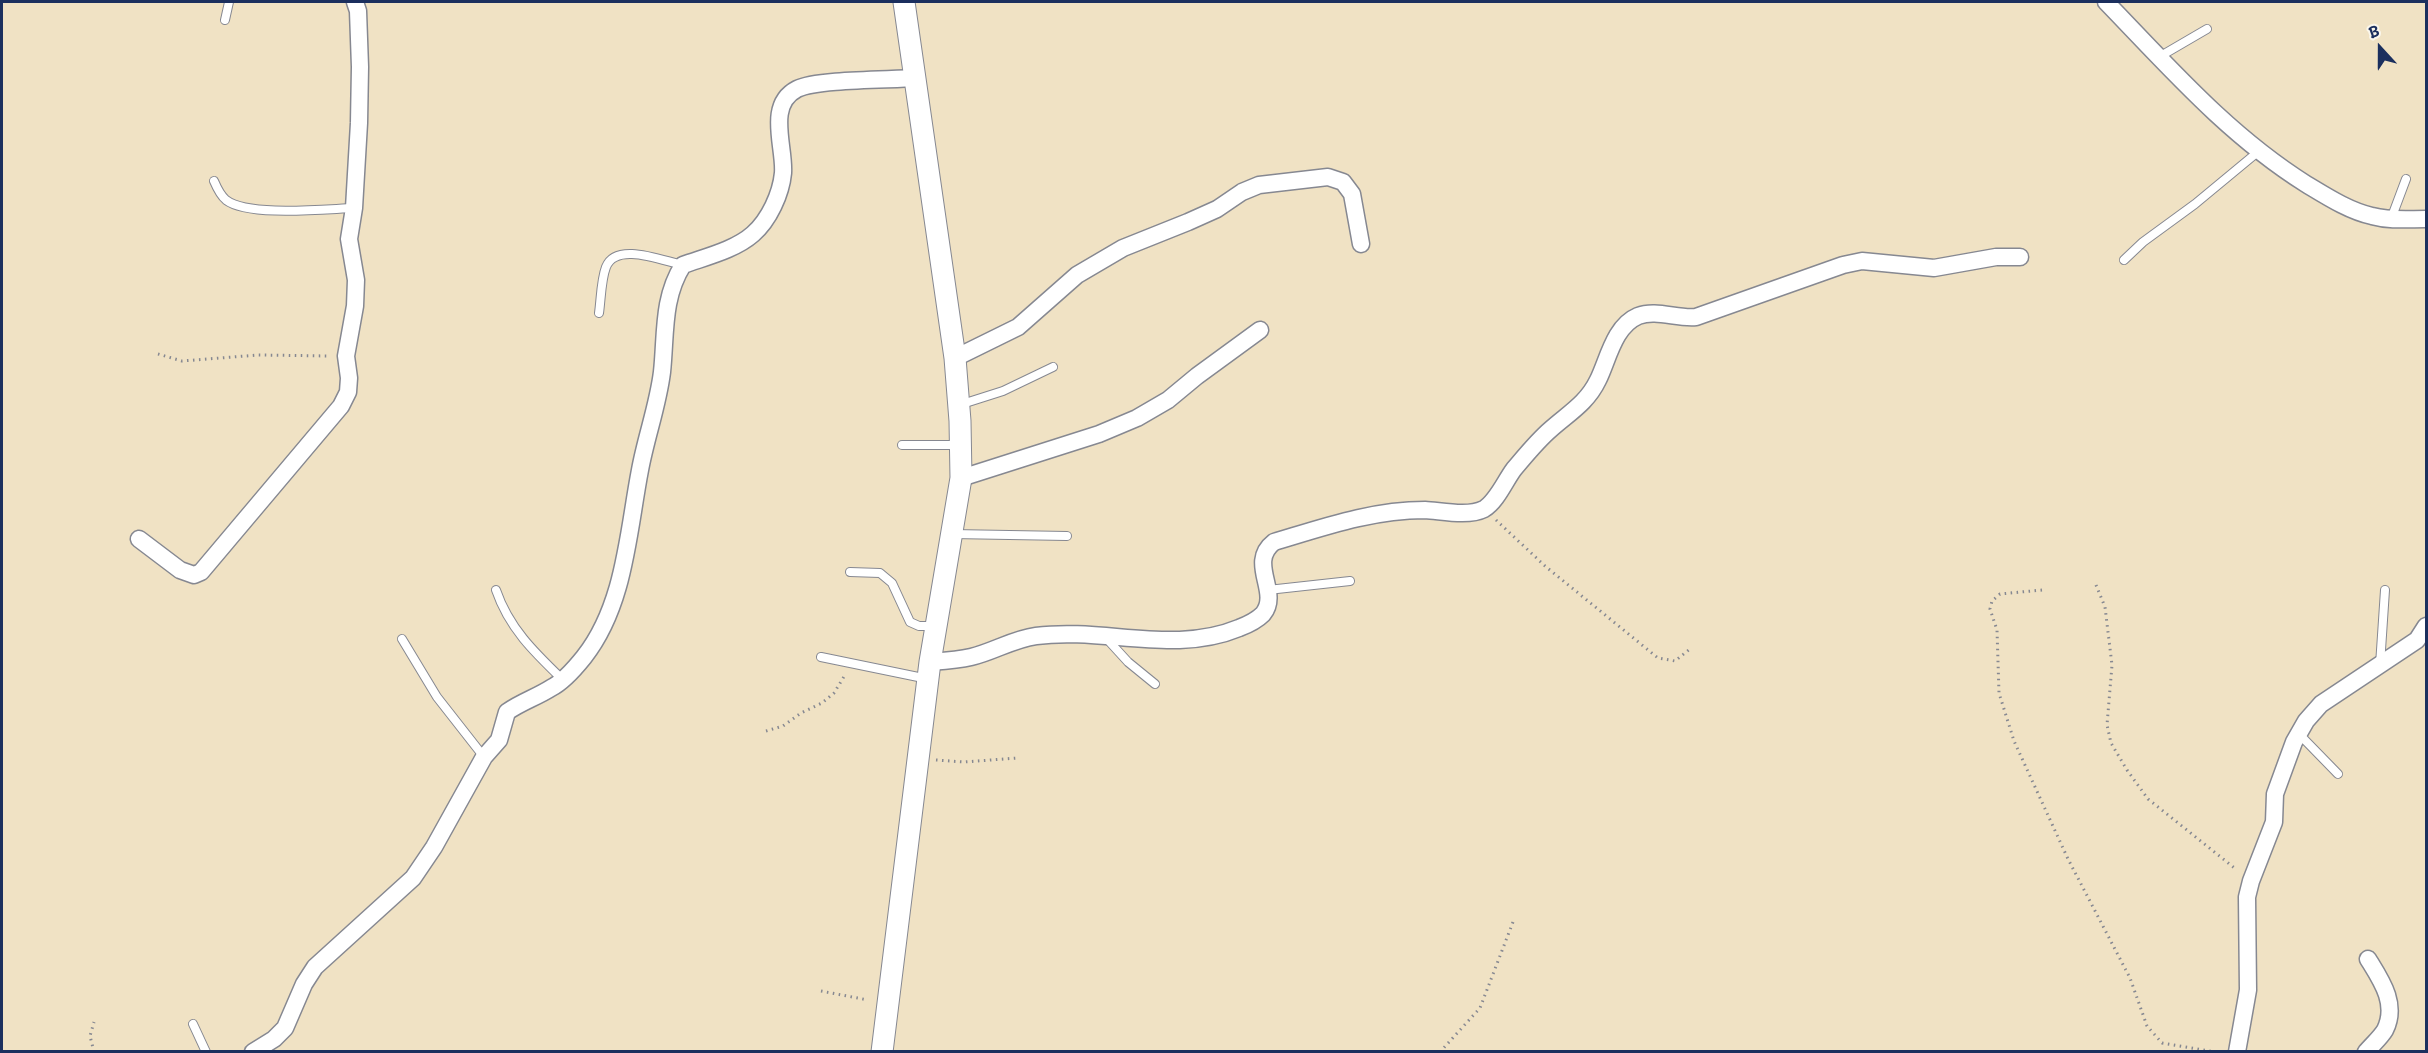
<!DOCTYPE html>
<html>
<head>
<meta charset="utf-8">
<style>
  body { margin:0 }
  #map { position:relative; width:2428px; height:1053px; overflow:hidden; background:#f0e2c4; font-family:Mali,sans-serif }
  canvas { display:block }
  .frame { position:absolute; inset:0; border:3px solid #1b2f5e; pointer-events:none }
  .north { position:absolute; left:2350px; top:18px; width:60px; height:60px; -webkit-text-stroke:4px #fbf7ec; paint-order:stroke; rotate:339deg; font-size:16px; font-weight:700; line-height:24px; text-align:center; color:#1b2f5e }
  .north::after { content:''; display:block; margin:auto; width:21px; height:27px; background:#1b2f5e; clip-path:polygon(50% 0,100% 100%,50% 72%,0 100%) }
</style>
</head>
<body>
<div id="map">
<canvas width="2428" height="1053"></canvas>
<div class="frame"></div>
<div class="north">B</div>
</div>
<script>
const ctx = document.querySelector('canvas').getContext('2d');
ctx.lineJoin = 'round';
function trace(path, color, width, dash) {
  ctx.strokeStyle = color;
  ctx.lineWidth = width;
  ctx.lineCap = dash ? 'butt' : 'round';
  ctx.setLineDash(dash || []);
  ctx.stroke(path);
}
const path = new Path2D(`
  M 158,354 L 182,361 L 258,355 L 329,356
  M 1496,520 L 1545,566 L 1658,658 L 1675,661 L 1690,649
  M 2096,585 L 2105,607 L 2112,665 L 2107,725 L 2111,743 L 2127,770 L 2148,799 L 2237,870
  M 2042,590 L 2000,594 L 1992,601 L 1990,609 L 1997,630 L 1999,693 L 2014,741 L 2068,859 L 2130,978 L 2147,1026 L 2162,1043 L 2215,1052
  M 766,731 L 783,726 L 801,713 L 822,703 L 834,693 L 845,675
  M 936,760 L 964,762 L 1017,758
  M 821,991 L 868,1000
  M 94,1052 L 90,1036 L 94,1022
  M 1440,1052 L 1480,1008 L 1513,922`);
const service = new Path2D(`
  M 225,20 L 229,2
  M 2159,57 L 2207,29
  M 214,181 C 217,188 220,195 226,200 C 248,217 325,209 354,208
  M 2391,219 L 2406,179
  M 2124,260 L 2143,242 L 2195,204 L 2259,151
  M 599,313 C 601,299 601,280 606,267 C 616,241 663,261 683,265
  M 959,405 L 1003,391 L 1053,367
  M 902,445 L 960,445
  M 952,534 L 1067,536
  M 850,572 L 880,573 L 892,583 L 910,622 L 919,626 L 936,626
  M 496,590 C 509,628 534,652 562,679
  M 1268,590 L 1350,581
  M 402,639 L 437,697 L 484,757
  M 1107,639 L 1128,662 L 1155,684
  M 821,657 L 928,679
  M 2380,665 L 2385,590
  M 2299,734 L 2338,774
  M 193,1024 L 206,1052`);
const minor = new Path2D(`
  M 2106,2 C 2169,67 2228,135 2306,184 C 2326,196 2349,211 2372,216 C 2390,221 2408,219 2426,219
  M 955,358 L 1018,327 L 1077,275 L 1123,248 L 1188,222 L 1217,209 L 1242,192 L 1259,185 L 1328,177 L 1343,182 L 1352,194 L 1361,244
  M 961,478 L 1099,434 L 1137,418 L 1168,400 L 1197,376 L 1260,330
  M 139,539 L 180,570 L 194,575 L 201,572 L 341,406 L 348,392 L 349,378 L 346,356 L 355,306 L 356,280 L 349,239 L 354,208 L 359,123 L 360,67 L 358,11 L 355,2
  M 930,662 C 943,661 958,660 971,657 C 993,652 1013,639 1036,636 C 1104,627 1174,655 1239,628 C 1247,625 1257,620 1263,614 C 1281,592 1247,563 1274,542 C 1324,527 1372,510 1425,510 C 1442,511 1468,517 1484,509 C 1497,501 1505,481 1514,469 C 1526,455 1537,441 1551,429 C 1569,413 1587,403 1598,380 C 1608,360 1614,326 1638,316 C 1656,309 1677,319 1696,317 L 1843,265 L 1862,261 L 1934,268 L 1996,257 L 2020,257
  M 253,1052 L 274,1039 L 285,1028 L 304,984 L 315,967 L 413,878 L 434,847 L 484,757 L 499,740 L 507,712 C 521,702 537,697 551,688 C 563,682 576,667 584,657 C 625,605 628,532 640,470 C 646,437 658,405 662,372 C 666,335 662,298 683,265 C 705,257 735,250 753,234 C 769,220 781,194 783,173 C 785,147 766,105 797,89 C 817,79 890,80 915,78
  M 2237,1052 L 2248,990 L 2247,897 L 2251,881 L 2274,822 L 2275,794 L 2294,742 L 2306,721 L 2321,704 L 2417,640 L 2426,626
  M 2366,1052 C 2372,1045 2381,1037 2385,1030 C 2398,1004 2381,980 2368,959`);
const tertiary = new Path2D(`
  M 882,1052 L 930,662 L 961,478 L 960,421 L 955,358 L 904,2`);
trace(service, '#868891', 10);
trace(minor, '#868891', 19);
trace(tertiary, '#868891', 23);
trace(path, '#868891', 3, [1.5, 4.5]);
trace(service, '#fff', 8);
trace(minor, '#fff', 16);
trace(tertiary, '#fff', 21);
</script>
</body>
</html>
